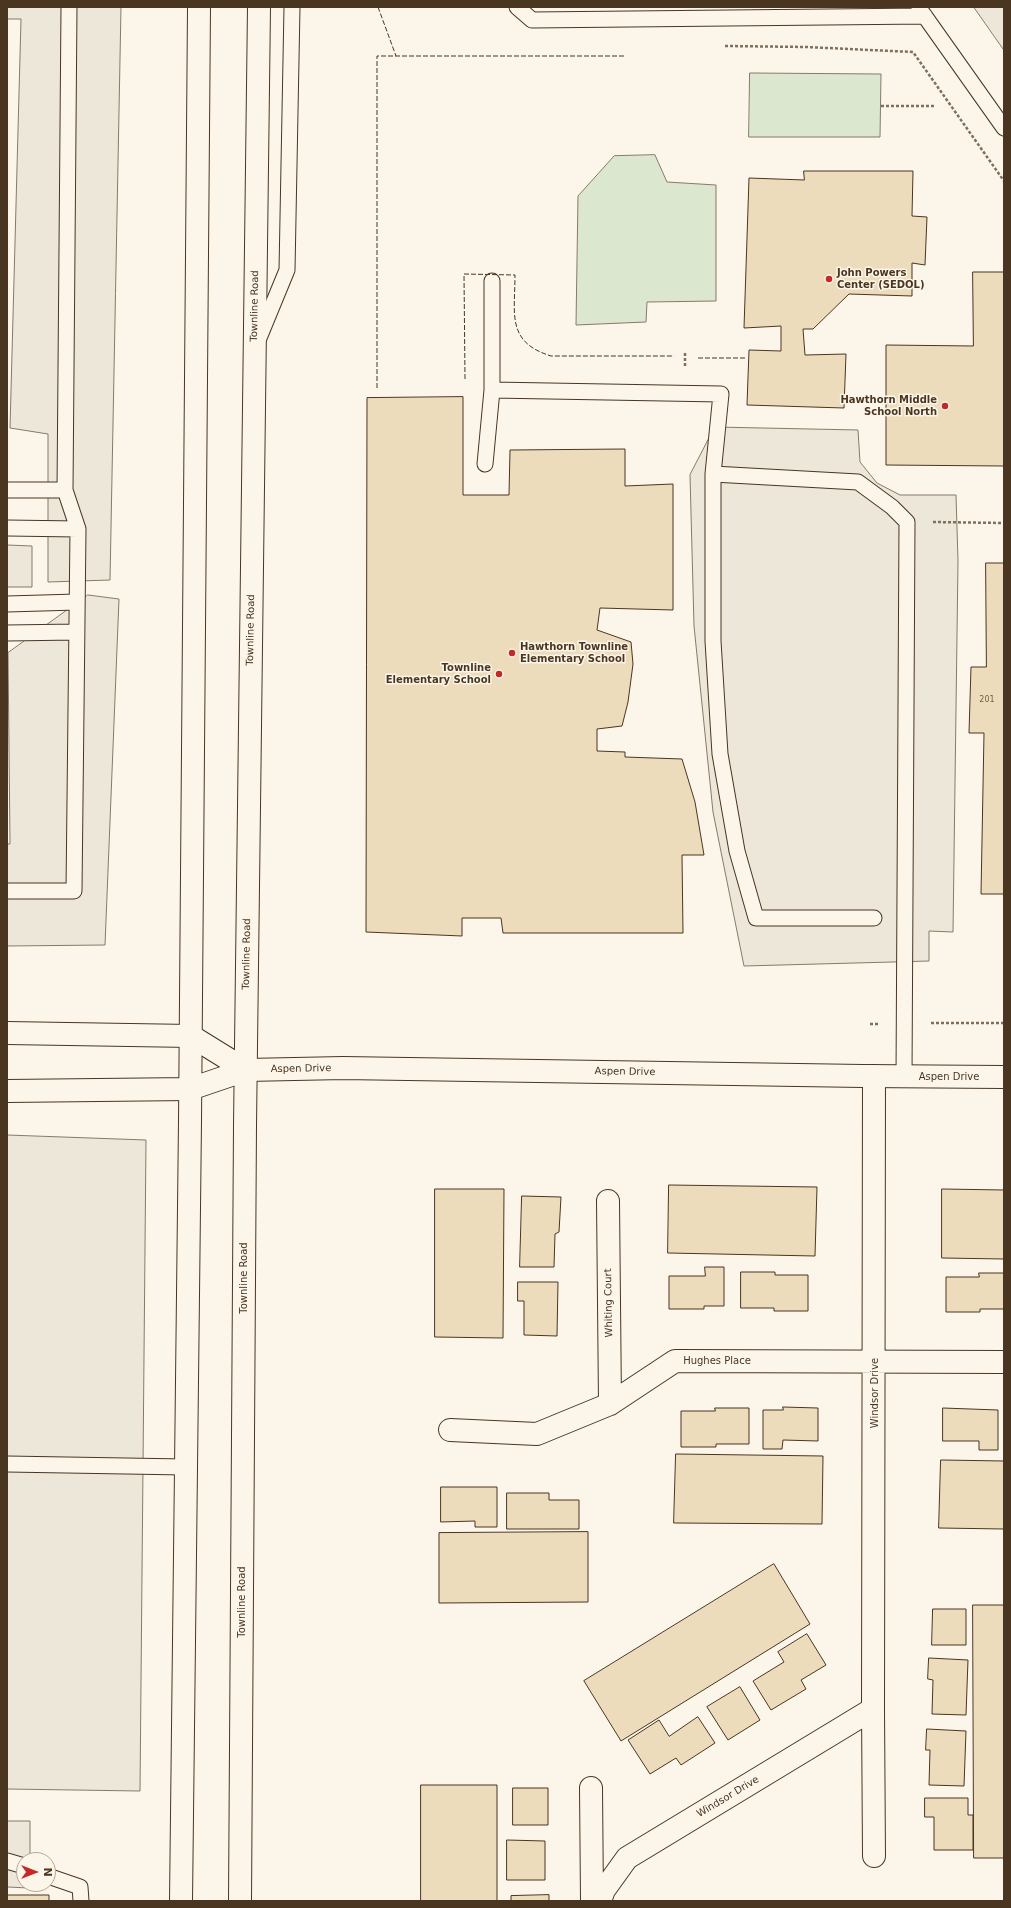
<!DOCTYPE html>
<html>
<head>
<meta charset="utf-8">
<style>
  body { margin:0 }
  #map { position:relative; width:1011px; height:1908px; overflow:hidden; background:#fbf6e9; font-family:"DejaVu Sans",sans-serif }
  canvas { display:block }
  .frame { position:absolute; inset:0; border:8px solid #4a3520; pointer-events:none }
  .north { position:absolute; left:16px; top:1852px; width:40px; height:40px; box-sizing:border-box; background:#fbf6e9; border:1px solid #b4a999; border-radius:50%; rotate:90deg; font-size:11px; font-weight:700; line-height:16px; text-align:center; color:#4a3520 }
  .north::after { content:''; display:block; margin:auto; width:14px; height:18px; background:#c62828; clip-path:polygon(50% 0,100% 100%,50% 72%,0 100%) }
</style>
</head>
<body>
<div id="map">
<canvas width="1011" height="1908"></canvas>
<div class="frame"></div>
<div class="north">N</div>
</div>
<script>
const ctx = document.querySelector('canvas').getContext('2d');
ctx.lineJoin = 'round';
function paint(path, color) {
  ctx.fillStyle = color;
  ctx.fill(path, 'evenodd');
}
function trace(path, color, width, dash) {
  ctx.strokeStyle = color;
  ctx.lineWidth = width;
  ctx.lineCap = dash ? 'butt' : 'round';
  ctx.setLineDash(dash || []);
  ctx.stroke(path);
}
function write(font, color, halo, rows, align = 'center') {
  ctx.font = font + ' "DejaVu Sans",sans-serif';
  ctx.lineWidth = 3;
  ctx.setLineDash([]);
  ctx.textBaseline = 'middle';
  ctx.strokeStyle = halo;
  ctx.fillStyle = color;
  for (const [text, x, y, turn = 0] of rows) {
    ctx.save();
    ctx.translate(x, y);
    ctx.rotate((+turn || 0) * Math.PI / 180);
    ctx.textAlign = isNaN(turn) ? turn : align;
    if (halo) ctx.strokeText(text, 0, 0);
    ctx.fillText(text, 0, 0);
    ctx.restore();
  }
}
const green = new Path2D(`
  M 750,73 L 881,74 L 880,137 L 749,137 Z
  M 655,155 L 667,182 L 716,185 L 716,301 L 647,302 L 646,322 L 576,325 L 578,196 L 614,156 Z`);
const parking = new Path2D(`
  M 7,7 L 121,7 L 110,580 L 48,582 L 48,434 L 10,428 L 21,19 L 7,19 Z
  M 974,7 L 1004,7 L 1004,50 Z
  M 715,427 L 858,430 L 860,462 L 877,483 L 900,495 L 956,495 L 958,561 L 953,932 L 929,931 L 929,961 L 744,966 L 713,812 L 694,626 L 690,475 Z
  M 7,545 L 32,546 L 32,587 L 7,587 Z
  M 88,595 L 119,599 L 105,945 L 7,946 L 7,844 L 10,844 L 8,653 Z
  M 7,1135 L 146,1140 L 140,1791 L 7,1789 Z
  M 7,1821 L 30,1821 L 30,1860 L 24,1860 L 24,1884 L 29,1884 L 29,1888 L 7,1887 Z`);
const building = new Path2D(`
  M 804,171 L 913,171 L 912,216 L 927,217 L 925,265 L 912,263 L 912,296 L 849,294 L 813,329 L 803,329 L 805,355 L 846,354 L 844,408 L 747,405 L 749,350 L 781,351 L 781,326 L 744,328 L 749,178 L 804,180 Z
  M 973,272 L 1004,272 L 1004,466 L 886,465 L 886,345 L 973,346 Z
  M 463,397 L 463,495 L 509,495 L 510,450 L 625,449 L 625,486 L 673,484 L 673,610 L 600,608 L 597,630 L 631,642 L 633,664 L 628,702 L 622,726 L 597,729 L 597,751 L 625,752 L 625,757 L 682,759 L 695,802 L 704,855 L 682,855 L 683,933 L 503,933 L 501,918 L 462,918 L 462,936 L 366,932 L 367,398 Z
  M 986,563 L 1004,563 L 1004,894 L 981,894 L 984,733 L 969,733 L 971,667 L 986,667 Z
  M 669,1185 L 817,1187 L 815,1256 L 668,1253 Z
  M 435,1189 L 504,1189 L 503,1338 L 435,1337 Z
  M 942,1189 L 1004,1190 L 1004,1259 L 942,1258 Z
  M 522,1196 L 561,1197 L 559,1232 L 555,1234 L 554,1267 L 520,1267 Z
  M 705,1267 L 724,1267 L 724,1306 L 704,1306 L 704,1309 L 669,1309 L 669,1276 L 705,1276 Z
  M 741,1272 L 775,1272 L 775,1275 L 808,1275 L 808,1311 L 774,1311 L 774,1308 L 741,1308 Z
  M 979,1273 L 1004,1273 L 1004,1309 L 980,1309 L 980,1312 L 946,1312 L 946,1277 L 979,1277 Z
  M 518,1282 L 558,1282 L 557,1336 L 524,1335 L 524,1301 L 518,1301 Z
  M 783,1407 L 818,1408 L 818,1441 L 783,1440 L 782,1449 L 763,1449 L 763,1410 L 783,1410 Z
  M 715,1408 L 749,1408 L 749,1444 L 716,1444 L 716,1447 L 681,1447 L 681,1411 L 715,1411 Z
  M 943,1408 L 998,1410 L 998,1450 L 979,1450 L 979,1441 L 943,1441 Z
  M 676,1454 L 823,1456 L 822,1524 L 674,1523 Z
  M 941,1460 L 1004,1461 L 1004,1529 L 939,1528 Z
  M 441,1487 L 497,1487 L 497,1527 L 475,1527 L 475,1521 L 441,1522 Z
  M 507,1493 L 549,1493 L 549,1500 L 579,1500 L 579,1529 L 507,1529 Z
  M 588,1532 L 588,1602 L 439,1603 L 439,1533 Z
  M 774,1564 L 810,1624 L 621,1741 L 584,1681 Z
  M 973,1605 L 1004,1605 L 1004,1858 L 974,1858 Z
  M 933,1609 L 966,1609 L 966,1645 L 932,1645 Z
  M 807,1634 L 826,1665 L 801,1680 L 806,1689 L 771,1710 L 753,1681 L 784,1662 L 778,1652 Z
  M 929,1658 L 968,1660 L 966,1715 L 932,1714 L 933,1680 L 928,1679 Z
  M 740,1687 L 760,1720 L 728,1740 L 707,1707 Z
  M 698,1717 L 715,1743 L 681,1765 L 676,1758 L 650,1774 L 628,1740 L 659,1720 L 669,1736 Z
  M 927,1729 L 966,1731 L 964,1786 L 929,1785 L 930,1750 L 926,1750 Z
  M 421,1785 L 497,1785 L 497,1901 L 421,1901 Z
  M 513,1788 L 548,1788 L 548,1825 L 513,1825 Z
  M 925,1798 L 968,1798 L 968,1815 L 973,1815 L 973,1850 L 934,1850 L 934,1817 L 925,1817 Z
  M 507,1840 L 545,1841 L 545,1880 L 507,1880 Z
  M 7,1895 L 49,1895 L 49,1901 L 7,1901 Z
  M 549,1895 L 549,1901 L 511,1901 L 511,1896 Z`);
const path = new Path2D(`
  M 725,46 L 806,47 L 913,52 L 1004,181
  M 881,106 L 936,106
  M 685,353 L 685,368
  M 933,522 L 1004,523
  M 931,1023 L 1004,1023
  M 870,1024 L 880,1024`);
const lane = new Path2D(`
  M 517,7 L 532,20 L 925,16
  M 919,8 L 1004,128
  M 259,338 L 287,270 L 292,7
  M 492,390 L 721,394 L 713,474
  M 485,464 L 492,390 L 492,281
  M 7,490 L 65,490
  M 7,528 L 78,529
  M 7,604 L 77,602
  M 7,633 L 76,632
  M 7,891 L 74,891 L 78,529 L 65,490 L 69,7
  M 874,918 L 756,918 L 737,851 L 720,754 L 713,641 L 713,474 L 858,482 L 892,507 L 907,522 L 904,1076
  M 7,1464 L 185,1467
  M 7,1861 L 24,1866
  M 48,1876 L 80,1887 L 81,1901`);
const street = new Path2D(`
  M 874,1076 L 873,1709 L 874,1856
  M 608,1201 L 610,1404
  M 450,1430 L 537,1434 L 610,1404 L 675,1361 L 1004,1362
  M 591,1788 L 592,1901
  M 600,1901 L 604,1890 L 627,1858 L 873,1709`);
const secondary = new Path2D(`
  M 7,1033 L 191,1036 L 246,1070
  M 7,1091 L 190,1089 L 246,1070 L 343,1068 L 863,1076 L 1004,1077`);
const primary = new Path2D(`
  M 181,1901 L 190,1121 L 199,7
  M 240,1901 L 245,1125 L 259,7`);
const fence = new Path2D(`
  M 378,7 L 396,56
  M 698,358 L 746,358
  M 465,379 L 464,274 L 515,275 C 515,314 506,342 551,356 L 674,356
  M 377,388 L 377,56 L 625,56`);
const markers = [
  [829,279,4,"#c62828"],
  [945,406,4,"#c62828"],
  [512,653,4,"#c62828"],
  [499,674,4,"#c62828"]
];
const numberNames = [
  ["201",987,700]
];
const poiNames = [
  ["John Powers",837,273],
  ["Center (SEDOL)",837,285],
  ["Hawthorn Middle",937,400,"right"],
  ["School North",937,412,"right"],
  ["Hawthorn Townline",520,647],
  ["Elementary School",520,659],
  ["Townline",491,668,"right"],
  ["Elementary School",491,680,"right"]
];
const streetNames = [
  ["Townline Road",255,306,-89],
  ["Townline Road",251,630,-89],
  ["Townline Road",247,954,-89],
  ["Aspen Drive",301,1069,-1],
  ["Aspen Drive",625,1072,1],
  ["Aspen Drive",949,1077],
  ["Townline Road",244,1278,-90],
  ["Whiting Court",609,1303,-91],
  ["Hughes Place",717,1361],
  ["Windsor Drive",875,1393,-90],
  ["Townline Road",242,1602,-90],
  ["Windsor Drive",728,1797,-31]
];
paint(green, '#dce7d0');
trace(green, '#887966', 1);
paint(parking, '#ede7d9');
trace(parking, '#887966', 1);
paint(building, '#ecdcbc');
trace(building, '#4a3520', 1);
trace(lane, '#4a3520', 17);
trace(street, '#4a3520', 24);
trace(secondary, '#4a3520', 24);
trace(primary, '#4a3520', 24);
trace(path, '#7f6f5c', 2.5, [3, 2]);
trace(lane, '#fbf6e9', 15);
trace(street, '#fbf6e9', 22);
trace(secondary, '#fbf6e9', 22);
trace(primary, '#fbf6e9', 22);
trace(fence, '#4a3520', 1, [5, 2]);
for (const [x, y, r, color] of markers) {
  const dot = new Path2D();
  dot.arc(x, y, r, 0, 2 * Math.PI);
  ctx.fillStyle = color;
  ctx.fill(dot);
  trace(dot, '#fbf6e9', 1.5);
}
write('8px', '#725f47', null, numberNames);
write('bold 10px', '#4a3520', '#fbf6e9', poiNames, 'left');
write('10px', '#4a3520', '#fbf6e9', streetNames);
</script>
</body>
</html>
